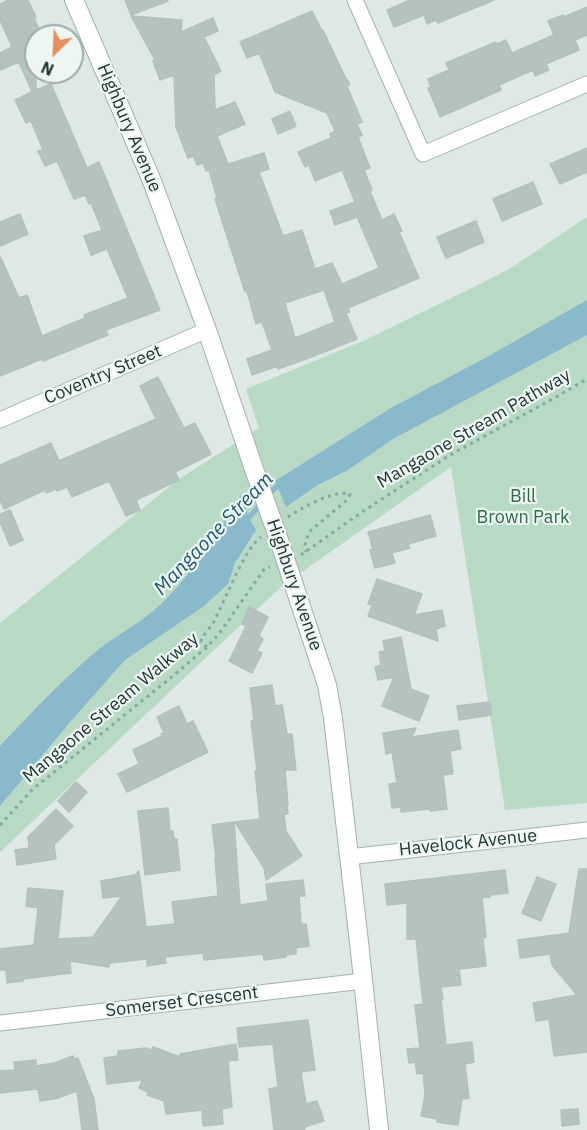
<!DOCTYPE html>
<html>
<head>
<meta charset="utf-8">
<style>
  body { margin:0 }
  #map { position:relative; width:587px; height:1130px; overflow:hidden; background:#dee9e5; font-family:"IBM Plex Sans",sans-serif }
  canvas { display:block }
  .north { position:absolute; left:24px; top:24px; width:60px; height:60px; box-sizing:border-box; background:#eef6f3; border:2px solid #9caaa6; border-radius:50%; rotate:204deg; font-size:16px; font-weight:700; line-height:24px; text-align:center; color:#213733 }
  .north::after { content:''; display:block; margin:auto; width:21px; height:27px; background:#e88e5c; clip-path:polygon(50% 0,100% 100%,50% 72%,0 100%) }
</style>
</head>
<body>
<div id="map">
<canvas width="587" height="1130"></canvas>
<div class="north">N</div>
</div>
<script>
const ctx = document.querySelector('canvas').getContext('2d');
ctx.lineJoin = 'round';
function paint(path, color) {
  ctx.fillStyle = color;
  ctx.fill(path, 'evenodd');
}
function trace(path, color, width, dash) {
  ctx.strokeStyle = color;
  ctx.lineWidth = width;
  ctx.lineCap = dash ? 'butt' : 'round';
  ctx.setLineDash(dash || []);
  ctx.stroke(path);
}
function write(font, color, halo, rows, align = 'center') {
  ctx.font = font + ' "IBM Plex Sans",sans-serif';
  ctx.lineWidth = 4.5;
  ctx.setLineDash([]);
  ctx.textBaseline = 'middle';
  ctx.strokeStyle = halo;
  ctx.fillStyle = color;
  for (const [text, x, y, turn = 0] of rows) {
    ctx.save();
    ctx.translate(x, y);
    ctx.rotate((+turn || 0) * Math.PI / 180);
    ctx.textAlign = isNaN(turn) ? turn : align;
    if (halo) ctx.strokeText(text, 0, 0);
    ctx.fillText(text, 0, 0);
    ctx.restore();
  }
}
const green = new Path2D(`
  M 587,217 L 587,803 L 505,810 L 451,467 L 282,586 L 0,852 L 0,623 L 179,479 L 259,428 L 246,389 L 363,341 L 478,285 L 511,268 Z`);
const water = new Path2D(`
  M 587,300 L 587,335 L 393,439 L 348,470 L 316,486 L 286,507 L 275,481 L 391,408 L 487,357 Z
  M 241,495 L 249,518 L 256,530 L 235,563 L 228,584 L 204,606 L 125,660 L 71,721 L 0,806 L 0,746 C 31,713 63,679 99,649 C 117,635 142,622 159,606 C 192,575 217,534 241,495 Z`);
const stream = new Path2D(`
  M 268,496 L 277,486 L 283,482
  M 244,523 L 262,503`);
const building = new Path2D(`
  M 9,0 L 28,0 L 36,17 L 34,18 L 42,36 L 36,36 L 36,90 L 51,84 L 87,168 L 99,162 L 160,310 L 106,330 L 108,335 L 43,361 L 42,359 L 0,376 L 0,256 L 19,298 L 27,295 L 42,336 L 85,318 L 84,315 L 128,298 L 107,249 L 91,255 L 84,236 L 102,230 L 91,203 L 89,204 L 85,195 L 74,199 L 57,161 L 45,166 L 38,151 L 43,150 L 31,121 L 26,123 L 15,100 L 32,92 L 19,62 L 0,70 L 0,53 L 12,47 L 0,20 L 0,4 Z
  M 125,0 L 167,0 L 168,1 L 131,15 Z
  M 410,0 L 494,0 L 438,23 L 436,20 L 427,24 L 424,15 L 394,27 L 387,10 Z
  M 587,7 L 587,35 L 575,40 L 579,50 L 546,64 L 549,70 L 535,76 L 533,70 L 499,85 L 501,90 L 440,117 L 428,88 L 431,87 L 428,79 L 449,70 L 446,63 L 496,42 L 497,44 L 506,40 L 512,53 L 554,35 L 548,21 L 563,15 L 564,17 Z
  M 312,11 L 322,31 L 323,30 L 345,77 L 350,84 L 347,86 L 362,122 L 357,124 L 362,135 L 358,137 L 370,168 L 364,170 L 372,190 L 370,191 L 382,220 L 394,214 L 402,231 L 399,232 L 419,278 L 348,308 L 350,312 L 346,313 L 357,339 L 306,359 L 278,369 L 277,366 L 252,375 L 247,359 L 272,350 L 262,322 L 256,324 L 247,291 L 245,292 L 215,199 L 217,198 L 209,170 L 206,171 L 203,163 L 197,165 L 193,156 L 188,158 L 176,127 L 174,75 L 160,80 L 153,61 L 155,60 L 131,16 L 182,20 L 181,32 L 213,18 L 218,31 L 204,37 L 221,71 L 214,75 L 215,110 L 235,102 L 245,124 L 217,136 L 228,164 L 264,153 L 269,169 L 259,172 L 283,236 L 302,230 L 315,269 L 332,263 L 342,284 L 379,268 L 357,217 L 335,225 L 330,211 L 355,202 L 342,170 L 315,181 L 309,165 L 305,167 L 298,152 L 331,138 L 330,134 L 335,131 L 327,113 L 275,92 L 259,53 L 247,58 L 240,42 ZM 324,290 L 335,322 L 295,338 L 285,303 Z
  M 290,111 L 296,126 L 278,134 L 272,119 Z
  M 587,148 L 587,172 L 560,184 L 550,164 Z
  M 533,182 L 542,204 L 502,221 L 493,199 Z
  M 20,214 L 28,234 L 0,246 L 0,222 Z
  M 476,221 L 484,242 L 446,258 L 437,237 Z
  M 158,377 L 184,428 L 195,423 L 211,454 L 175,472 L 179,480 L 136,500 L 140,510 L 126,516 L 109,481 L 72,497 L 67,487 L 57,491 L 56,489 L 46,493 L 45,490 L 4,509 L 0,500 L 0,465 L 51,443 L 59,461 L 156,419 L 140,386 Z
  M 10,510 L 23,540 L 10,546 L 0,522 L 0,514 Z
  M 430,515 L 436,536 L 408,544 L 410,548 L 392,553 L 395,563 L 375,568 L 370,550 L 373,549 L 368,532 Z
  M 377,579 L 422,594 L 414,615 L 442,610 L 445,626 L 436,629 L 438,641 L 368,616 L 372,605 L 368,604 Z
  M 249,607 L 268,617 L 259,636 L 263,639 L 257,651 L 262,653 L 252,673 L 229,661 L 246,626 L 242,624 Z
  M 401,637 L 411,689 L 429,696 L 419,721 L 382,706 L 394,677 L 378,680 L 375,667 L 381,665 L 379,652 L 385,651 L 383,641 Z
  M 272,685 L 275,706 L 282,705 L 287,734 L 292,734 L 296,770 L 285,770 L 288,805 L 287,805 L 288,814 L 284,814 L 286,831 L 302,856 L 266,880 L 264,868 L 235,822 L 260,819 L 255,771 L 257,771 L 251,721 L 254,721 L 250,688 Z
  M 490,702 L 491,715 L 459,720 L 457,706 Z
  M 179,706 L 187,724 L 193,721 L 208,752 L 127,792 L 118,774 L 139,764 L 133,750 L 162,736 L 161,734 L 164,733 L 157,717 Z
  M 416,728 L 412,737 L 458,730 L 461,749 L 450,751 L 453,774 L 443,775 L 447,809 L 430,811 L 430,809 L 401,812 L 401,807 L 392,808 L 389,784 L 397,783 L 392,752 L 386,754 L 383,733 Z
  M 76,782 L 87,792 L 69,812 L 58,801 Z
  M 168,808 L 170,831 L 173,831 L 174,839 L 177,839 L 180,870 L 145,875 L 138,811 Z
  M 56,809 L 73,826 L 54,845 L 56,859 L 17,865 L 15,850 L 29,848 L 28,837 Z
  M 234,822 L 240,905 L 268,901 L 266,884 L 303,880 L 305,896 L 299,896 L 301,924 L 306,924 L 309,946 L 296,948 L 296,954 L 286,955 L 286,957 L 264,960 L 263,954 L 204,960 L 203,953 L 165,957 L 166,963 L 147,966 L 147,959 L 110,963 L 109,967 L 70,961 L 71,973 L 23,979 L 23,981 L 7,983 L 6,970 L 0,970 L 0,949 L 34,945 L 38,908 L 26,906 L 28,888 L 63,891 L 58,939 L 93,937 L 122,896 L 103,898 L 101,881 L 135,875 L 139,871 L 146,927 L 175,924 L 172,902 L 218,896 L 215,858 L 216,858 L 212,825 Z
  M 579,869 L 587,869 L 587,1052 L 554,1056 L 549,1019 L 536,1021 L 533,1003 L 577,995 L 552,965 L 550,954 L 520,958 L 518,940 L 570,933 L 569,933 Z
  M 505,870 L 508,893 L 490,895 L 490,897 L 482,898 L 486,937 L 483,938 L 486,966 L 459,969 L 461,985 L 441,987 L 443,999 L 441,999 L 446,1045 L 472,1042 L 474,1062 L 465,1064 L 469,1098 L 462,1099 L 458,1125 L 437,1122 L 437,1119 L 421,1116 L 425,1095 L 423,1073 L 417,1074 L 415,1062 L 409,1063 L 407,1049 L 420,1048 L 415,1005 L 423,1004 L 416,939 L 407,939 L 407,903 L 387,905 L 385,884 Z
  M 537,877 L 556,884 L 541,921 L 522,913 Z
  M 308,1020 L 315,1070 L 301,1072 L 306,1104 L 317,1101 L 324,1121 L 304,1127 L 305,1130 L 274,1130 L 269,1089 L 278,1087 L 273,1044 L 239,1047 L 237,1028 Z
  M 236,1044 L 238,1060 L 228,1061 L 232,1107 L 222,1109 L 223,1124 L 203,1126 L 202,1110 L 166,1114 L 164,1101 L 147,1095 L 148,1092 L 139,1088 L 142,1080 L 107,1084 L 104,1058 L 118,1056 L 118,1051 L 146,1048 L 152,1050 L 153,1047 L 180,1057 L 180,1054 Z
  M 73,1056 L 74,1059 L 78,1058 L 94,1099 L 98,1130 L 82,1130 L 77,1091 L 58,1098 L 40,1101 L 38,1089 L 0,1093 L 0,1071 L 15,1070 L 14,1062 L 36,1060 L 36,1066 L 54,1063 Z
  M 578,1109 L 579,1124 L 562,1126 L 561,1110 Z`);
const path = new Path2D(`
  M 288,517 C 301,508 335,489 350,494 L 347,500 L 309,532 L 305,545 L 306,552
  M 301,555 L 365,510 L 450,455 L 558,396 L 587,379
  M 207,647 L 201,641 L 202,638 C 205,633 210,628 213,623 C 226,600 242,552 261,537
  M 0,825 L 33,789 L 179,671 L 207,647 L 219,634 L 265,568 L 270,567`);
const minor = new Path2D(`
  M 355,0 L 423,154 L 587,84
  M 0,420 L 207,330
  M 349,857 L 587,830
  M 0,1023 L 363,981`);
const tertiary = new Path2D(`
  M 74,0 L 152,181 L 207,330 L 256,475
  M 277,534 L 327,685 L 333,718 L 359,942 L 379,1130`);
const tertiaryBridge = new Path2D(`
  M 256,475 L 277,534`);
const streetNames = [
  ["Highbury Avenue",129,128,67],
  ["Coventry Street",103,375,-23],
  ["Mangaone Stream Pathway",474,429,-30],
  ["Highbury Avenue",294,585,71],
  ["Mangaone Stream Walkway",111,708,-40],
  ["Havelock Avenue",468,843,-6],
  ["Somerset Crescent",182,1002,-7]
];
const parkNames = [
  ["Bill",523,497],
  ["Brown Park",523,518]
];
const waterNames = [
  ["Mangaone Stream",214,534,-46]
];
paint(green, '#b8d9c4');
paint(water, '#89bacb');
trace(stream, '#89bacb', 5);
paint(building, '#b4c3be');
trace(building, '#b1c1bc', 1.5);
trace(minor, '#a2b0ac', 17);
trace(tertiary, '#a2b0ac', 20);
trace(path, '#80aaa2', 3, [3, 4.5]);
trace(minor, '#fff', 15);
trace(tertiary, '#fff', 18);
trace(tertiaryBridge, '#a2b0ac', 20, []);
trace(tertiaryBridge, '#fff', 18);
write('18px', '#213733', '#eef6f3', streetNames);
write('18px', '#2e6b4c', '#eef6f3', parkNames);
write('italic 20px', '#1f586e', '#eef6f3', waterNames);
</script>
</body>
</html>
